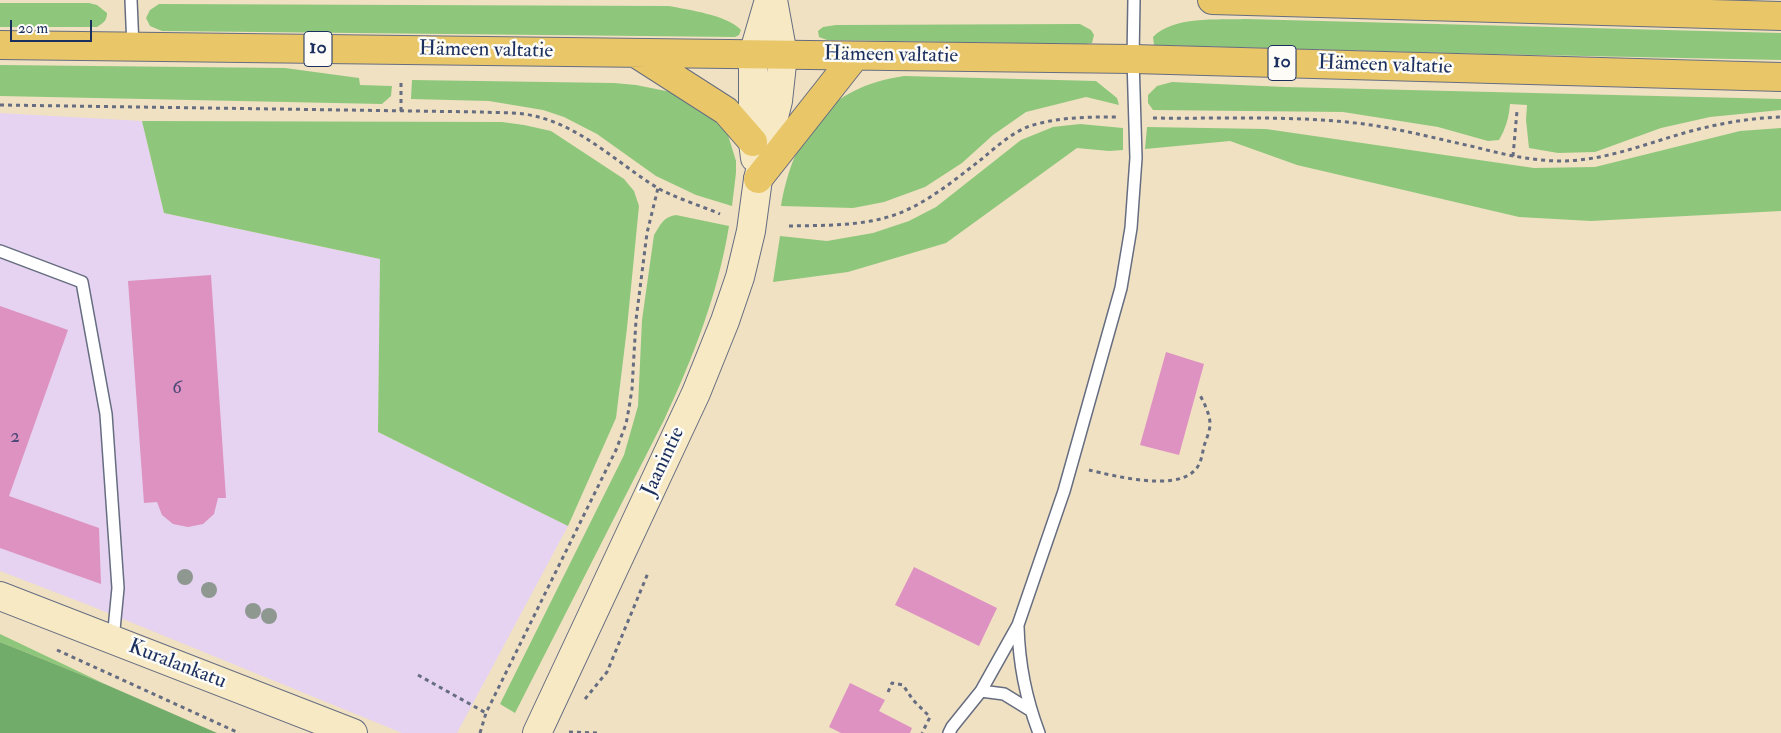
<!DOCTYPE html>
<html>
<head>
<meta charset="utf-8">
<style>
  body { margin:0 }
  #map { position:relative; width:1781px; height:733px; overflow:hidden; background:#f0e1c3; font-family:"IM FELL Double Pica",serif }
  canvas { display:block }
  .scale { position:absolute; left:10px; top:20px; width:82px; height:22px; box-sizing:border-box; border:2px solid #1b2f5e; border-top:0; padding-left:6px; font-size:15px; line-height:18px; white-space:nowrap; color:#1b2f5e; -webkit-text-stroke:4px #fdfcf7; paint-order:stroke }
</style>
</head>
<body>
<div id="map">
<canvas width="1781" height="733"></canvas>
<div class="scale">20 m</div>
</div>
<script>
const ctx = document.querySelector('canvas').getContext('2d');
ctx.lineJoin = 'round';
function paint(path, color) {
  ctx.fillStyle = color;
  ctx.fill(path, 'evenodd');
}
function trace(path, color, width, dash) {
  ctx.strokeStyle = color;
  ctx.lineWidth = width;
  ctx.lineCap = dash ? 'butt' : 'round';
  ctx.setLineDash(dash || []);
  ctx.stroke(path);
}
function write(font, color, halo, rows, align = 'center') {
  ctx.font = font + ' "IM FELL Double Pica",serif';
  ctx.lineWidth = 5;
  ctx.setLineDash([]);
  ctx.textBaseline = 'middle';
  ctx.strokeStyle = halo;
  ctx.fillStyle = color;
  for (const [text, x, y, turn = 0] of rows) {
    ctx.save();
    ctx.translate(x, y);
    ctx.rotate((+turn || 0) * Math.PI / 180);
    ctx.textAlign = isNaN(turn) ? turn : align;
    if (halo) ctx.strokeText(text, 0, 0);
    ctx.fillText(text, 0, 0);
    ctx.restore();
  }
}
const built = new Path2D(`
  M 0,113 L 142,121 L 164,213 L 380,259 L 378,432 L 568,526 L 457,733 L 402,733 L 91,606 L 0,571 Z`);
const green = new Path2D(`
  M 0,3 L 89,3 L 97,5 L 107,13 C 107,21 103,23 97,27 L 0,27 Z
  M 159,4 L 669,6 C 689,10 727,15 741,30 L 739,35 L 735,37 L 162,31 L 150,26 L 146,18 L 150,10 Z
  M 1245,19 L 1781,33 L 1781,60 L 1486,54 L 1154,45 L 1153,37 C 1173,16 1217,20 1245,19 Z
  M 1080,24 L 1091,30 L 1094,35 L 1092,43 L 1085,44 L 827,40 L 819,37 L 818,31 L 823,27 L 836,25 Z
  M 0,65 L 285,68 L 359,78 L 360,85 L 392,86 L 391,96 L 382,104 L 0,96 Z
  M 904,76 L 1096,81 L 1117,98 L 1119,105 L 1086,97 L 1026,112 L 993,135 L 962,163 L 925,187 L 884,202 L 853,208 L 781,206 C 794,133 828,87 904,76 Z
  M 412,80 L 614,83 L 636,85 L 671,92 L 718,122 L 728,135 L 736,161 L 736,173 L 732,206 L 696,195 L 656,176 L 597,134 L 564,117 L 543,110 L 489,101 L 411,99 Z
  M 1172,82 L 1285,87 L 1781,99 L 1781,110 L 1710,117 L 1661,128 L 1595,152 L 1558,153 L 1529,148 L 1526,120 L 1527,105 L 1510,104 C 1509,117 1506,128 1499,140 L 1488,141 L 1438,127 L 1343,112 L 1153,110 L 1148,103 L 1148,95 L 1157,86 Z
  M 142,121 L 502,122 L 524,125 L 551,131 L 624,179 L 634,191 L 639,206 L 627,328 L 616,418 L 568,526 L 378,432 L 380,259 L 164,213 Z
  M 1080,124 L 1123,128 L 1123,150 L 1109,151 L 1077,148 L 946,243 L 848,272 L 773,282 L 780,236 L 827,241 L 873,233 L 909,221 L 936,207 L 1021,140 L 1053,127 Z
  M 1147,127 L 1266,129 L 1534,168 L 1595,167 L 1740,131 L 1781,128 L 1781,211 L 1591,221 L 1519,217 L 1297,165 L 1230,141 L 1145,149 Z
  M 676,215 L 729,226 C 718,294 693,358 664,420 L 515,713 L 500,704 L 624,455 L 638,406 L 642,320 L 654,235 C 661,224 663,217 676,215 Z
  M 0,634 L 107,685 L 0,642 Z`);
const forest = new Path2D(`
  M 0,642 L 107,685 L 217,733 L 0,733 Z`);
const building = new Path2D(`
  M 211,275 L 226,498 L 218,498 L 214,514 L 203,524 L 188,527 L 173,524 L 162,515 L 157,502 L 144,503 L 128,281 Z
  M 0,306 L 68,330 L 9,496 L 99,528 L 101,584 L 0,548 Z
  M 1166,352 L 1204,364 L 1179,455 L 1140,445 Z
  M 914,567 L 997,608 L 979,646 L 895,605 Z
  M 850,683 L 885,700 L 879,711 L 912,728 L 910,733 L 841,733 L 829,727 Z`);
const path = new Path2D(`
  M 0,105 L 482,112 C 495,113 510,112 524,114 C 577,122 613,160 656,187 C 672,197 702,206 720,214
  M 401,111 L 401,83
  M 1153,118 C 1223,119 1294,115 1364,124 C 1401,129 1438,139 1475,147 C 1501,154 1529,160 1556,161 C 1601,162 1642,145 1684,133 C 1716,124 1748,118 1781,117
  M 1513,156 L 1517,111
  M 789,226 C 830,225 873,227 911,208 C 937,195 961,175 983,158 C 997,146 1013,132 1030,126 C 1058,117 1087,117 1116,117
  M 1089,470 C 1114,476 1174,491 1194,471 C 1201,465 1202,455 1204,446 C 1206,440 1210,431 1210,424 C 1210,414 1204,403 1200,395
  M 57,650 L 239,733
  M 418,675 L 486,713
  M 888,692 L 892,683 L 903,685 L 913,700 L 930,717 L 922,733
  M 585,699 L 607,672 L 648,573
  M 569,732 L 601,733
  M 480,733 L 486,713 L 616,450 L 626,424 L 629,408 L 632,389 L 636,320 L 647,233 L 658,188`);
const lane = new Path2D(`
  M 131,0 L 133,47
  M 0,251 L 82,282 L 106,414 L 118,588 L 113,640
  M 1018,627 C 1019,664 1026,699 1039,733
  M 981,691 L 1004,694 L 1030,710
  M 949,733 L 952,727 L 981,691 L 1018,625 L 1064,491 L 1121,288 L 1131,228 L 1136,158 L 1133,59 L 1134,0`);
const secondary = new Path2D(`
  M 755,158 L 753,142 L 753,55 L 769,0
  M 0,596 L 353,733
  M 537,733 L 696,393 L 725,321 L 740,277 L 751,231 L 758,179 L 778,101 L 783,55 L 773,0`);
const highway = new Path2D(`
  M 1212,0 L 1781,16
  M 0,45 L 1133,59 L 1781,77
  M 637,54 L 726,111 L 753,142
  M 758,179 L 855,56`);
const trees = [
  [185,577],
  [209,590],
  [253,611],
  [269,616]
];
const numberNames = [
  ["6",177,389],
  ["2",15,438]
];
const shields = [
  [318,49,28],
  [1282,63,28]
];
const shieldNames = [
  ["10",318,49],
  ["10",1282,63]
];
const streetNames = [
  ["Hämeen valtatie",486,51,1],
  ["Hämeen valtatie",891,56,1],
  ["Hämeen valtatie",1385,66,2],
  ["Jaanintie",664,462,-65],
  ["Kuralankatu",177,665,21]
];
paint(built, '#e5d3f1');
paint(green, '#8ec77b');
paint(forest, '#72ac6b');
paint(building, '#de92c1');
trace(lane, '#666d81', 14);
trace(secondary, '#666d81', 30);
trace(highway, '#666d81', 30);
trace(path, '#666d81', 3, [4, 4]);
trace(lane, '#fff', 11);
trace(secondary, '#f6e9c3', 28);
trace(highway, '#e9c769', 28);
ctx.fillStyle = '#8e9890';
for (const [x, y] of trees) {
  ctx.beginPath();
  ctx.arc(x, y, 8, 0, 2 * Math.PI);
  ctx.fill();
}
write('19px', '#4c4877', null, numberNames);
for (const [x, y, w] of shields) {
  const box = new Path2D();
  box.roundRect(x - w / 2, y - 17.5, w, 35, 4);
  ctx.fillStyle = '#fdfcf7';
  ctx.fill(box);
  trace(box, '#1b2f5e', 1);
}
write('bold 20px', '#1b2f5e', null, shieldNames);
write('21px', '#1b2f5e', '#fdfcf7', streetNames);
</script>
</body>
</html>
